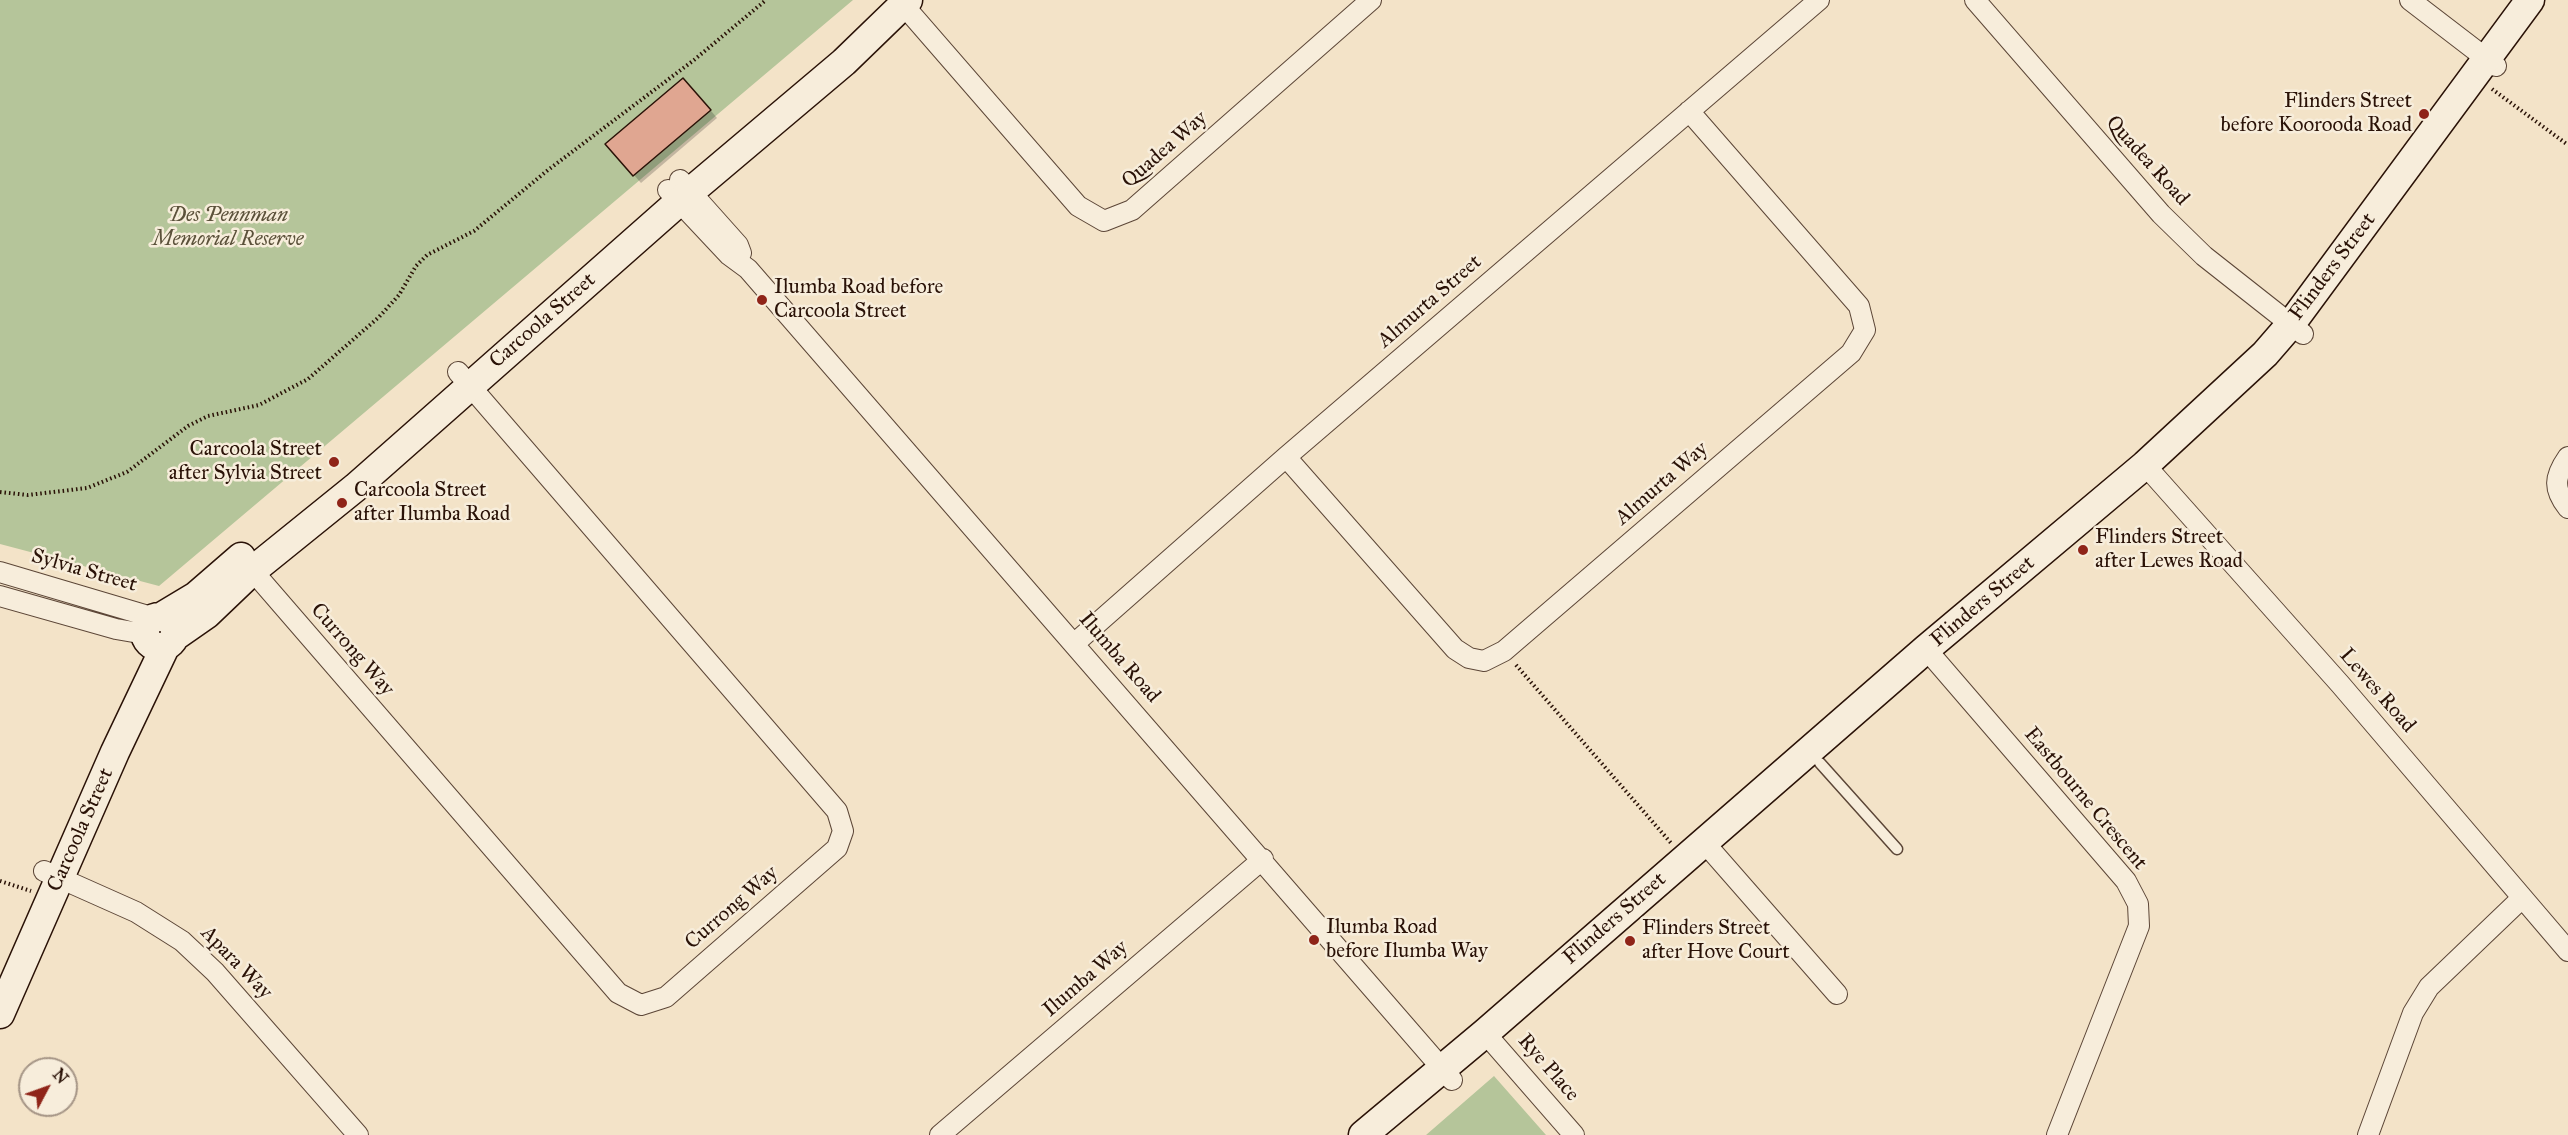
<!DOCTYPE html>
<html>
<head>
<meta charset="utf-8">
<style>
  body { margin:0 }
  #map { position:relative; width:2568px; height:1135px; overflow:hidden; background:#f3e3c8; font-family:"IM FELL Great Primer",serif }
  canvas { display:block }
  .north { position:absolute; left:18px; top:1057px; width:60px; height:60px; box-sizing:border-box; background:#f7eddb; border:2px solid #a59586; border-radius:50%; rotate:49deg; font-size:16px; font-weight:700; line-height:24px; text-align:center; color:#2a1207 }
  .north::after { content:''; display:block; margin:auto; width:21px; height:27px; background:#8f2418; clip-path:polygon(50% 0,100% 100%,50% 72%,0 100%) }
</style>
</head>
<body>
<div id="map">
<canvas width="2568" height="1135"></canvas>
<div class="north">N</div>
</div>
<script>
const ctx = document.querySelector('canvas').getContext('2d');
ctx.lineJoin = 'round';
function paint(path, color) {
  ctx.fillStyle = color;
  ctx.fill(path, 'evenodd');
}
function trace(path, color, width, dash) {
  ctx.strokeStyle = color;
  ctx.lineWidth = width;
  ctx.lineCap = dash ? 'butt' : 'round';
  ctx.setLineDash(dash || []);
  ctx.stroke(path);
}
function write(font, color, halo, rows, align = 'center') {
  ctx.font = font + ' "IM FELL Great Primer",serif';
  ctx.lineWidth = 5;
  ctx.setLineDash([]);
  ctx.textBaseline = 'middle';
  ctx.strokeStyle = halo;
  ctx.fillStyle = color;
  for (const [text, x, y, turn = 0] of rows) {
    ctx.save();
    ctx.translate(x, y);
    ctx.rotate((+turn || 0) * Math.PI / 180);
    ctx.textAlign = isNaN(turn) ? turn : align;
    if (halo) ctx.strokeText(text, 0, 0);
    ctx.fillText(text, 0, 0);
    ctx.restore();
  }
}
const green = new Path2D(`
  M 0,0 L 853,0 L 159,586 L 0,544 Z
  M 1494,1076 L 1546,1135 L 1426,1135 Z`);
const shadow = new Path2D(`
  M 691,87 L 717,118 L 641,183 L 634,175 Z`);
const building = new Path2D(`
  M 683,78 L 711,110 L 633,176 L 605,144 Z`);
const path = new Path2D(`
  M 2492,89 L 2568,145
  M 0,492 L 28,495 L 87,488 L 127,472 L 188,426 L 208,416 L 259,405 L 308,379 L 379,317 L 399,295 L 416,266 L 427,255 L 474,231 L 548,170 L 694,60 L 766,0
  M 1516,665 L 1671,843
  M 0,881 L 31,891`);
const lane = new Path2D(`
  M 1820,763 L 1897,849`);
const street = new Path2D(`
  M 899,0 L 1078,206 L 1104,221 L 1132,210 L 1371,0
  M 1975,0 L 2161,214 L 2204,256 L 2303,334
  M 2410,0 L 2496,66
  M 680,180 L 738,245 L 741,253
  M 668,190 L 729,255 L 748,269 L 1452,1080
  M 1286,457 L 1455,649 L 1469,658 L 1484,661 L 1504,651 L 1851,353 L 1865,330 L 1859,306 L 1689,111
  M 2568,457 C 2554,477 2553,489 2568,508
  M 2145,465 L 2340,684 L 2568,951
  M 245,562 L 618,993 L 641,1005 L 666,997 L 837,848 L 843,831 L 837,811 L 458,372
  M 0,572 L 155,618
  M 0,596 L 116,629 L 145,634
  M 1075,643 L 1286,457 L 1819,0
  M 1926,649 L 2126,881 L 2138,904 L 2139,926 L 2057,1135
  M 1703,841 L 1837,994
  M 44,871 L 136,912 L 182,941 L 215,972 L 358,1135
  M 1485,1033 L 1574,1135
  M 940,1135 L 1263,859
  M 2368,1135 L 2413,1013 L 2429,987 L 2522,898`);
const secondary = new Path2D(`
  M145 632a15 15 0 1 1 30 0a15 15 0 1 1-30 0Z
  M 161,617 L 196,596 L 241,557
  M 174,637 L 207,614 L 252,571 L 356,487 L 690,192 L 844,62 L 908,0
  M 0,1014 L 115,752 L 165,647
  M 1363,1135 L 1485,1033 L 1926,649 L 2145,465 L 2265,354 L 2291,324 L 2530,0`);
const markers = [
  [2424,114,6,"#8f2418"],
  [762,300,6,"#8f2418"],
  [334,462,6,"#8f2418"],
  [342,503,6,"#8f2418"],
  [2083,550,6,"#8f2418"],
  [1314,940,6,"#8f2418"],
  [1630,941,6,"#8f2418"]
];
const poiNames = [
  ["Flinders Street",2412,102,"right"],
  ["before Koorooda Road",2412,126,"right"],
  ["Ilumba Road before",774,288],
  ["Carcoola Street",774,312],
  ["Carcoola Street",322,450,"right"],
  ["after Sylvia Street",322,474,"right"],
  ["Carcoola Street",354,491],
  ["after Ilumba Road",354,515],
  ["Flinders Street",2095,538],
  ["after Lewes Road",2095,562],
  ["Ilumba Road",1326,928],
  ["before Ilumba Way",1326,952],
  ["Flinders Street",1642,929],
  ["after Hove Court",1642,953]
];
const streetNames = [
  ["Quadea Way",1165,150,-41],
  ["Quadea Road",2147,161,48],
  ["Flinders Street",2333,267,-53],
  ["Almurta Street",1430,302,-41],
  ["Carcoola Street",543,321,-41],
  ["Almurta Way",1662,484,-41],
  ["Sylvia Street",84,571,16],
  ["Flinders Street",1983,602,-40],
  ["Currong Way",352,650,49],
  ["Ilumba Road",1119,658,49],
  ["Lewes Road",2377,691,49],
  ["Eastbourne Crescent",2085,799,50],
  ["Carcoola Street",81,830,-66],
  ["Currong Way",732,908,-41],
  ["Flinders Street",1615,919,-41],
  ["Apara Way",236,963,46],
  ["Ilumba Way",1086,979,-41],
  ["Rye Place",1548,1068,49]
];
const parkNames = [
  ["Des Pennman",228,216],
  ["Memorial Reserve",228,240]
];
paint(green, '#b5c59a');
paint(shadow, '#0003');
paint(building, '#e0a691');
trace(building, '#2a1207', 1.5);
trace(lane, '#5c4637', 13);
trace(street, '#5c4637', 22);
trace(secondary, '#2a1207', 31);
trace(path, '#2a1207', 4, [1.5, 3]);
trace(lane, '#f7eddb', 10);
trace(street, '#f7eddb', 20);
trace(secondary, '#f7eddb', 28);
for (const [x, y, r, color] of markers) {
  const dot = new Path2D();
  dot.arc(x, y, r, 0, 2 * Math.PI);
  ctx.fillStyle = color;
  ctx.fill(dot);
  trace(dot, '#f7eddb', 2);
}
write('21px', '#2a1207', '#f7eddb', poiNames, 'left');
write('21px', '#2a1207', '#f7eddb', streetNames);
write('italic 21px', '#5b513a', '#f7eddb', parkNames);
</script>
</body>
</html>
